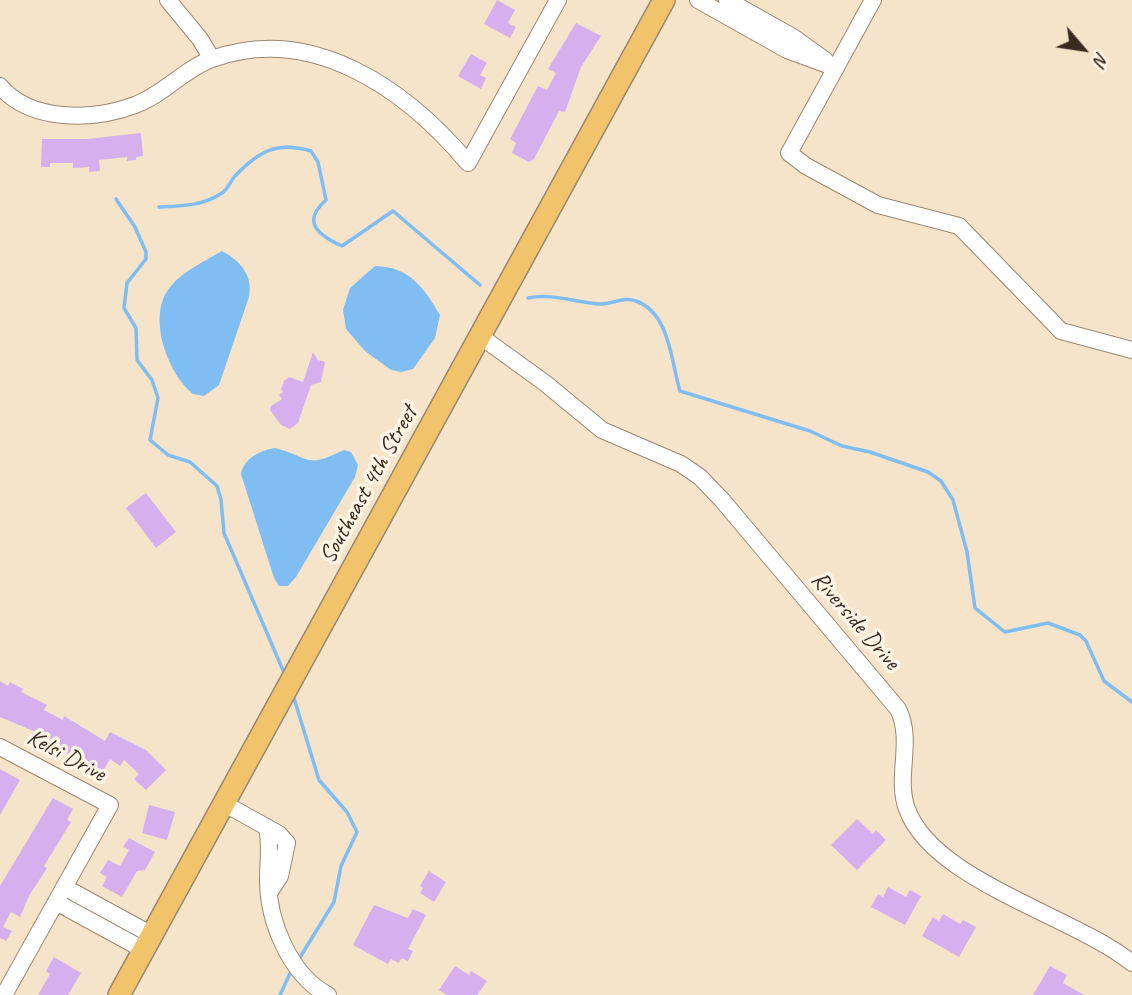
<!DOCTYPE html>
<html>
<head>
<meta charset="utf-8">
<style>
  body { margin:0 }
  #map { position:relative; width:1132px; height:995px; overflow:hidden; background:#f6e4ca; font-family:Caveat,sans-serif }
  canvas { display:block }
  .north { position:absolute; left:1048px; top:14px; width:70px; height:70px; -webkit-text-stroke:5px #fcf5e5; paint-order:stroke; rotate:119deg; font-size:19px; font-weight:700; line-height:28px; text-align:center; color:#3b2a1e }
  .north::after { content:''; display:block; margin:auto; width:24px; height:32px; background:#3b2a1e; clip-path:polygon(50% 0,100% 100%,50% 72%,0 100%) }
</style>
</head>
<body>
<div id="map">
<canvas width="1132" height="995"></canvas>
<div class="north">N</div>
</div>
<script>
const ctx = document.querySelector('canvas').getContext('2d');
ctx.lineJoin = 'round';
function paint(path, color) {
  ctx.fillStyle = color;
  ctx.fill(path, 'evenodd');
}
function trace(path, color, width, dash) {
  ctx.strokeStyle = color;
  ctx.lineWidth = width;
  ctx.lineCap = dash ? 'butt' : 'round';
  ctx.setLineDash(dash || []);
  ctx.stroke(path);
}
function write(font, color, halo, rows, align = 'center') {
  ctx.font = font + ' Caveat,sans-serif';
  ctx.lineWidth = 7;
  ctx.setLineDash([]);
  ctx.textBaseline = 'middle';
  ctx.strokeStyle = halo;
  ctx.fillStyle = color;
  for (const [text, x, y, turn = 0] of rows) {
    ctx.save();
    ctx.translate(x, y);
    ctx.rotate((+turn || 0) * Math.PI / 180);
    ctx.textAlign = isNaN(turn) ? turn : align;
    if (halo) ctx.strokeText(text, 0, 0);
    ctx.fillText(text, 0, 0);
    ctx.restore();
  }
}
const water = new Path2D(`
  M 222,251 C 241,261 253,276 249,297 L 219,385 L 204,396 L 193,394 C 178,382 168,362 163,344 C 150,288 178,276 222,251 Z
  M 375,266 C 410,267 424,288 440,315 L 435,338 L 413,369 L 401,372 L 391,370 L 365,351 L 346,329 L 343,310 L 350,288 Z
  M 275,448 C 312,458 305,469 344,450 L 351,452 L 358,465 L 355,477 L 296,577 L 288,586 L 279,586 L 274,578 L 241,474 C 244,458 261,450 275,448 Z`);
const stream = new Path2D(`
  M 116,199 L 135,227 L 146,252 L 146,259 L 127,283 L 124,308 L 136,328 L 137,360 L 152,380 L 158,398 L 150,440 L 168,455 L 190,462 L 217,486 L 221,500 L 224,533 L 285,675
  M 159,207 C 181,206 203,206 222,193 C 228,189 230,182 235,176 C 259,151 277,141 311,151 L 318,162 L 326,200 C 301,222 318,235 342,246 L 393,211 L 480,285
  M 528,298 C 551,293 575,302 599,304 C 611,305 624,296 636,301 C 670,313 671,362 680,391 L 810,431 L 842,446 L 870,452 L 928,472 L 941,481 L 953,500 L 967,552 L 975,608 L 1005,632 L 1048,623 L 1080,635 L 1086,641 L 1104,681 L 1132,702
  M 293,695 L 319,780 L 347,812 L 357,832 L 341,866 L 334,902 L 299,959
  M 280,995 L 292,969`);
const building = new Path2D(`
  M 497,0 L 515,10 L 508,23 L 516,27 L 510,38 L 484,24 Z
  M 576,23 L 601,36 L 581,67 L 565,112 L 559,111 L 534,159 L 529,162 L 512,153 L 516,143 L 510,139 L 538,86 L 547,90 L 556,73 L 548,69 Z
  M 471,54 L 487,63 L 480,75 L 486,78 L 481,89 L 458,76 Z
  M 141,133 L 143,156 L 136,157 L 136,160 L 127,161 L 127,157 L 99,160 L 100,171 L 89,172 L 89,167 L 73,168 L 73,163 L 50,163 L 50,167 L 41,167 L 42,139 L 88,139 Z
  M 313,352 L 318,360 L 325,362 L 321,382 L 311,385 L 298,423 L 290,429 L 281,425 L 270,410 L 271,406 L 282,399 L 279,395 L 283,392 L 281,389 L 284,381 L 289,377 L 303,382 Z
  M 146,493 L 176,532 L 156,548 L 126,508 Z
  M 0,681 L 8,686 L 10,682 L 23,689 L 21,692 L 47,705 L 44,710 L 63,720 L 64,716 L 105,741 L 110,732 L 146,750 L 166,770 L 146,790 L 134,779 L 139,774 L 124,760 L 120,766 L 110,759 L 103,771 L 34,737 L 36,732 L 0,717 Z
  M 0,769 L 20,780 L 0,815 Z
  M 53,798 L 73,809 L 67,820 L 71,822 L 44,866 L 47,868 L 29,896 L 20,917 L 11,912 L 3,927 L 12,931 L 6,941 L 0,938 L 0,886 Z
  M 149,805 L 175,812 L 167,840 L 142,833 Z
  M 857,819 L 873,834 L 876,830 L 886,840 L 857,870 L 831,845 Z
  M 129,838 L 155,852 L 145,870 L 137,871 L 122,897 L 102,886 L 107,877 L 100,873 L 108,860 L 120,866 L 129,850 L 123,847 Z
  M 429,871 L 446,882 L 434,902 L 420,893 L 423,888 L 420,886 Z
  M 888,887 L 906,897 L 910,890 L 921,896 L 905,925 L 871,907 L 878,894 L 883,897 Z
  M 374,905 L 408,918 L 413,909 L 426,915 L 408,949 L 413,951 L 408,961 L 401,958 L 399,963 L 391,959 L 388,964 L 353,945 Z
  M 943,914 L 960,924 L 963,920 L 976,927 L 959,957 L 922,936 L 933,917 L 939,921 Z
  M 54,957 L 81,973 L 68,995 L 38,995 L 50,974 L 46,971 Z
  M 455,966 L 469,975 L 471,971 L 487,981 L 477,995 L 447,995 L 439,990 Z
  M 1050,966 L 1067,975 L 1063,983 L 1084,995 L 1033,995 Z`);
const minor = new Path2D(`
  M 168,0 L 200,39 L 212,59
  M 698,0 L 787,50 L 836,68
  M 727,0 L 793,37 L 825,60
  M 873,0 L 789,153 L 806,166 L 878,205 L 959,226 L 1061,331 L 1132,350
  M 0,86 C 30,122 93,121 135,105 C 163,95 184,69 212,59 C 312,23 406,89 468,163 L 558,0
  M 480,336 L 545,383 L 602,430 L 681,464 L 700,477 L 722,500 L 898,709 C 914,741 895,777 907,809 C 933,881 1074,916 1132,963
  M 0,747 L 110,805 L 4,995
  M 225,804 L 279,834 L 287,843 L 280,876 L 269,893
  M 267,827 C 271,846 268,861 268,880 C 268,922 291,976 328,995
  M 64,887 L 152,935
  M 56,902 L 144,950`);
const major = new Path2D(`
  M 119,995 L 664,0`);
const streetNames = [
  ["Southeast 4th Street",369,485,-61],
  ["Riverside Drive",855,621,49],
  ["Kelsi Drive",66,756,28]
];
paint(water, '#7fbdf2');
trace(stream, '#7fbdf2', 3.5);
paint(building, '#d6afee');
trace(minor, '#988774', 18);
trace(major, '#988774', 24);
trace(minor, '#fff', 16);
trace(major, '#f1c36a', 21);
write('24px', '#3b2a1e', '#fcf5e5', streetNames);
</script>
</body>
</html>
